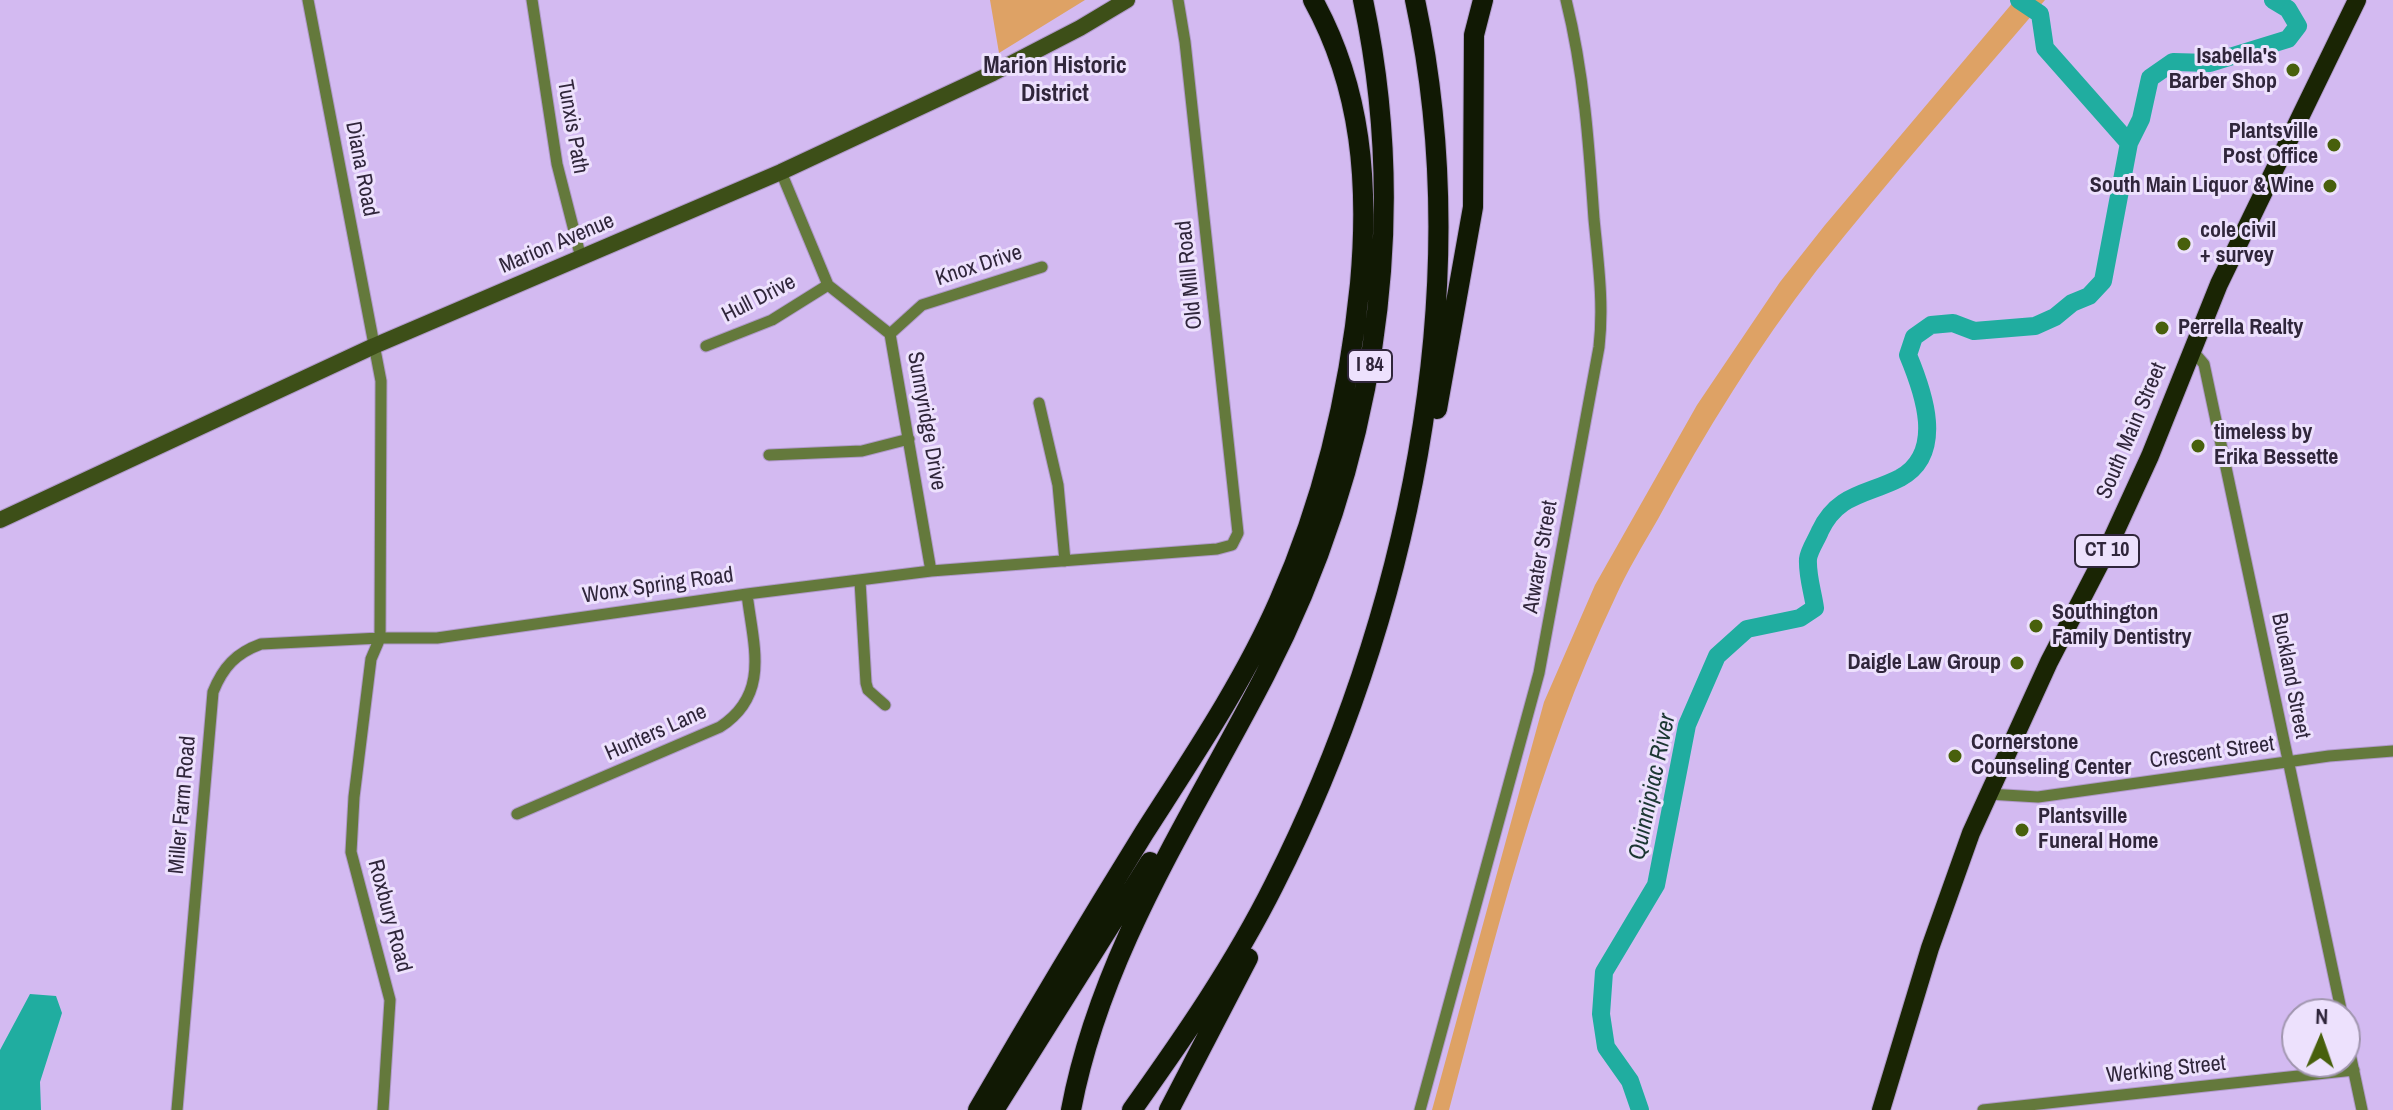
<!DOCTYPE html>
<html>
<head>
<meta charset="utf-8">
<style>
  body { margin:0 }
  #map { position:relative; width:2393px; height:1110px; overflow:hidden; background:#d3baf1; font-family:"Archivo Narrow",sans-serif }
  canvas { display:block }
  .north { position:absolute; left:2281px; top:998px; width:80px; height:80px; box-sizing:border-box; background:#ede1fd; border:2px solid #a196af; border-radius:50%; rotate:2deg; font-size:22px; font-weight:700; line-height:32px; text-align:center; color:#30263b }
  .north::after { content:''; display:block; margin:auto; width:28px; height:36px; background:#48600c; clip-path:polygon(50% 0,100% 100%,50% 72%,0 100%) }
</style>
</head>
<body>
<div id="map">
<canvas width="2393" height="1110"></canvas>
<div class="north">N</div>
</div>
<script>
const ctx = document.querySelector('canvas').getContext('2d');
ctx.lineJoin = 'round';
function paint(path, color) {
  ctx.fillStyle = color;
  ctx.fill(path, 'evenodd');
}
function trace(path, color, width, dash) {
  ctx.strokeStyle = color;
  ctx.lineWidth = width;
  ctx.lineCap = dash ? 'butt' : 'round';
  ctx.setLineDash(dash || []);
  ctx.stroke(path);
}
function write(font, color, halo, rows, align = 'center') {
  ctx.font = font + ' "Archivo Narrow",sans-serif';
  ctx.lineWidth = 6;
  ctx.setLineDash([]);
  ctx.textBaseline = 'middle';
  ctx.strokeStyle = halo;
  ctx.fillStyle = color;
  for (const [text, x, y, turn = 0] of rows) {
    ctx.save();
    ctx.translate(x, y);
    ctx.rotate((+turn || 0) * Math.PI / 180);
    ctx.textAlign = isNaN(turn) ? turn : align;
    if (halo) ctx.strokeText(text, 0, 0);
    ctx.fillText(text, 0, 0);
    ctx.restore();
  }
}
const green = new Path2D(`
  M 990,0 L 1085,0 L 999,53 Z
  M 2015,0 L 2045,0 C 1968,90 1890,178 1817,270 C 1757,348 1705,432 1658,519 C 1643,545 1627,571 1615,598 C 1537,761 1496,936 1449,1110 L 1432,1110 L 1544,702 L 1595,585 L 1697,405 L 1780,282 L 1825,225 Z`);
const water = new Path2D(`
  M 30,994 L 56,996 L 62,1013 L 40,1082 L 41,1110 L 0,1110 L 0,1050 Z`);
const river = new Path2D(`
  M 2019,0 L 2040,14 L 2045,48 L 2129,143
  M 1640,1110 L 1630,1081 L 1606,1047 L 1601,1014 L 1604,972 L 1656,885 L 1687,725 L 1717,656 L 1747,629 L 1800,618 L 1815,608 C 1813,593 1807,575 1808,559 C 1809,550 1817,539 1820,531 C 1838,493 1867,495 1900,478 C 1946,453 1923,391 1908,355 L 1914,337 L 1931,325 L 1953,323 L 1974,331 L 2035,326 L 2055,317 L 2072,303 L 2089,296 L 2103,281 L 2129,143 L 2141,119 L 2150,78 L 2173,62 L 2210,63 L 2288,39 L 2298,26 L 2288,9 L 2273,0`);
const minor = new Path2D(`
  M 308,0 L 381,381 L 380,638 L 371,659 L 354,797 L 351,852 L 390,1000 L 383,1110
  M 532,0 L 557,164 L 581,258
  M 781,172 L 828,285 L 890,334 L 931,571
  M 890,334 L 922,305 L 1042,267
  M 706,346 L 772,320 L 828,285
  M 2192,350 L 2204,364 L 2342,1014
  M 1039,403 L 1058,485 L 1065,561
  M 769,455 L 862,451 L 909,439
  M 860,581 L 866,683 L 868,690 L 885,705
  M 1988,794 L 2038,797 L 2329,756 L 2393,751
  M 517,814 L 720,727 C 771,694 753,645 747,594
  M 2345,1030 L 2362,1110
  M 177,1110 L 213,692 C 223,667 236,653 261,644 L 380,638 L 437,638 L 747,594 L 931,571 L 1217,549 L 1232,545 L 1238,533 L 1185,42 L 1178,0
  M 1420,1110 L 1539,673 L 1599,347 C 1604,304 1598,261 1594,219 C 1589,145 1584,72 1566,0
  M 1983,1110 L 2354,1070`);
const secondary = new Path2D(`
  M 0,520 L 374,346 L 781,172 L 993,73 L 1080,28 L 1127,0`);
const trunk = new Path2D(`
  M 1881,1110 L 1930,948 L 1971,833 L 2049,662 L 2106,552 L 2150,456 L 2219,284 L 2357,0`);
const motorway = new Path2D(`
  M 1437,409 L 1473,207 L 1474,35 L 1483,0
  M 978,1110 C 1032,1017 1087,925 1144,833 C 1192,758 1243,683 1279,601 C 1324,500 1349,394 1360,284 C 1369,184 1362,89 1313,0
  M 994,1110 L 1150,862
  M 1071,1110 C 1101,951 1192,817 1265,675 C 1372,467 1412,230 1363,0
  M 1132,1110 C 1184,1037 1234,965 1274,885 C 1407,622 1478,293 1415,0
  M 1169,1110 L 1248,958`);
const markers = [
  [2293,70,8,"#48600c"],
  [2334,145,8,"#48600c"],
  [2330,186,8,"#48600c"],
  [2184,244,8,"#48600c"],
  [2162,328,8,"#48600c"],
  [2198,446,8,"#48600c"],
  [2036,626,8,"#48600c"],
  [2017,663,8,"#48600c"],
  [1955,756,8,"#48600c"],
  [2022,830,8,"#48600c"]
];
const shields = [
  [1370,366,44],
  [2107,551,64]
];
const shieldNames = [
  ["I 84",1370,366],
  ["CT 10",2107,551]
];
const poiNames = [
  ["Isabella's",2277,57,"right"],
  ["Barber Shop",2277,82,"right"],
  ["Plantsville",2318,132,"right"],
  ["Post Office",2318,157,"right"],
  ["South Main Liquor & Wine",2314,186,"right"],
  ["cole civil",2200,231],
  ["+ survey",2200,256],
  ["Perrella Realty",2178,328],
  ["timeless by",2214,433],
  ["Erika Bessette",2214,458],
  ["Southington",2052,613],
  ["Family Dentistry",2052,638],
  ["Daigle Law Group",2001,663,"right"],
  ["Cornerstone",1971,743],
  ["Counseling Center",1971,768],
  ["Plantsville",2038,817],
  ["Funeral Home",2038,842]
];
const streetNames = [
  ["Tunxis Path",572,127,80],
  ["Diana Road",361,169,79],
  ["Marion Avenue",557,244,-23],
  ["Knox Drive",979,266,-18],
  ["Old Mill Road",1190,275,-96],
  ["Hull Drive",759,299,-27],
  ["Sunnyridge Drive",926,421,80],
  ["South Main Street",2132,431,-67],
  ["Atwater Street",1541,557,-80],
  ["Wonx Spring Road",658,586,-8],
  ["Buckland Street",2290,676,79],
  ["Hunters Lane",656,733,-24],
  ["Crescent Street",2212,753,-8],
  ["Miller Farm Road",183,805,-85],
  ["Roxbury Road",389,916,75],
  ["Werking Street",2166,1070,-6]
];
const neighbourhoodNames = [
  ["Marion Historic",1055,67],
  ["District",1055,95]
];
const waterNames = [
  ["Quinnipiac River",1653,787,-78]
];
paint(green, '#dea265');
paint(water, '#20ada0');
trace(river, '#20ada0', 18);
trace(minor, '#af99c9', 13);
trace(secondary, '#af99c9', 18);
trace(trunk, '#af99c9', 20);
trace(motorway, '#af99c9', 22);
trace(minor, '#64793c', 11);
trace(secondary, '#3d4f18', 16);
trace(trunk, '#1a2504', 18);
trace(motorway, '#111904', 20);
for (const [x, y, r, color] of markers) {
  const dot = new Path2D();
  dot.arc(x, y, r, 0, 2 * Math.PI);
  ctx.fillStyle = color;
  ctx.fill(dot);
  trace(dot, '#ede1fd', 3);
}
for (const [x, y, w] of shields) {
  const box = new Path2D();
  box.roundRect(x - w / 2, y - 16, w, 32, 6);
  ctx.fillStyle = '#ede1fd';
  ctx.fill(box);
  trace(box, '#30263b', 2);
}
write('bold 20px', '#30263b', null, shieldNames);
write('bold 22px', '#30263b', '#ede1fd', poiNames, 'left');
write('22px', '#30263b', '#ede1fd', streetNames);
write('bold 24px', '#30263b', '#ede1fd', neighbourhoodNames);
write('italic 24px', '#1c3733', '#ede1fd', waterNames);
</script>
</body>
</html>
